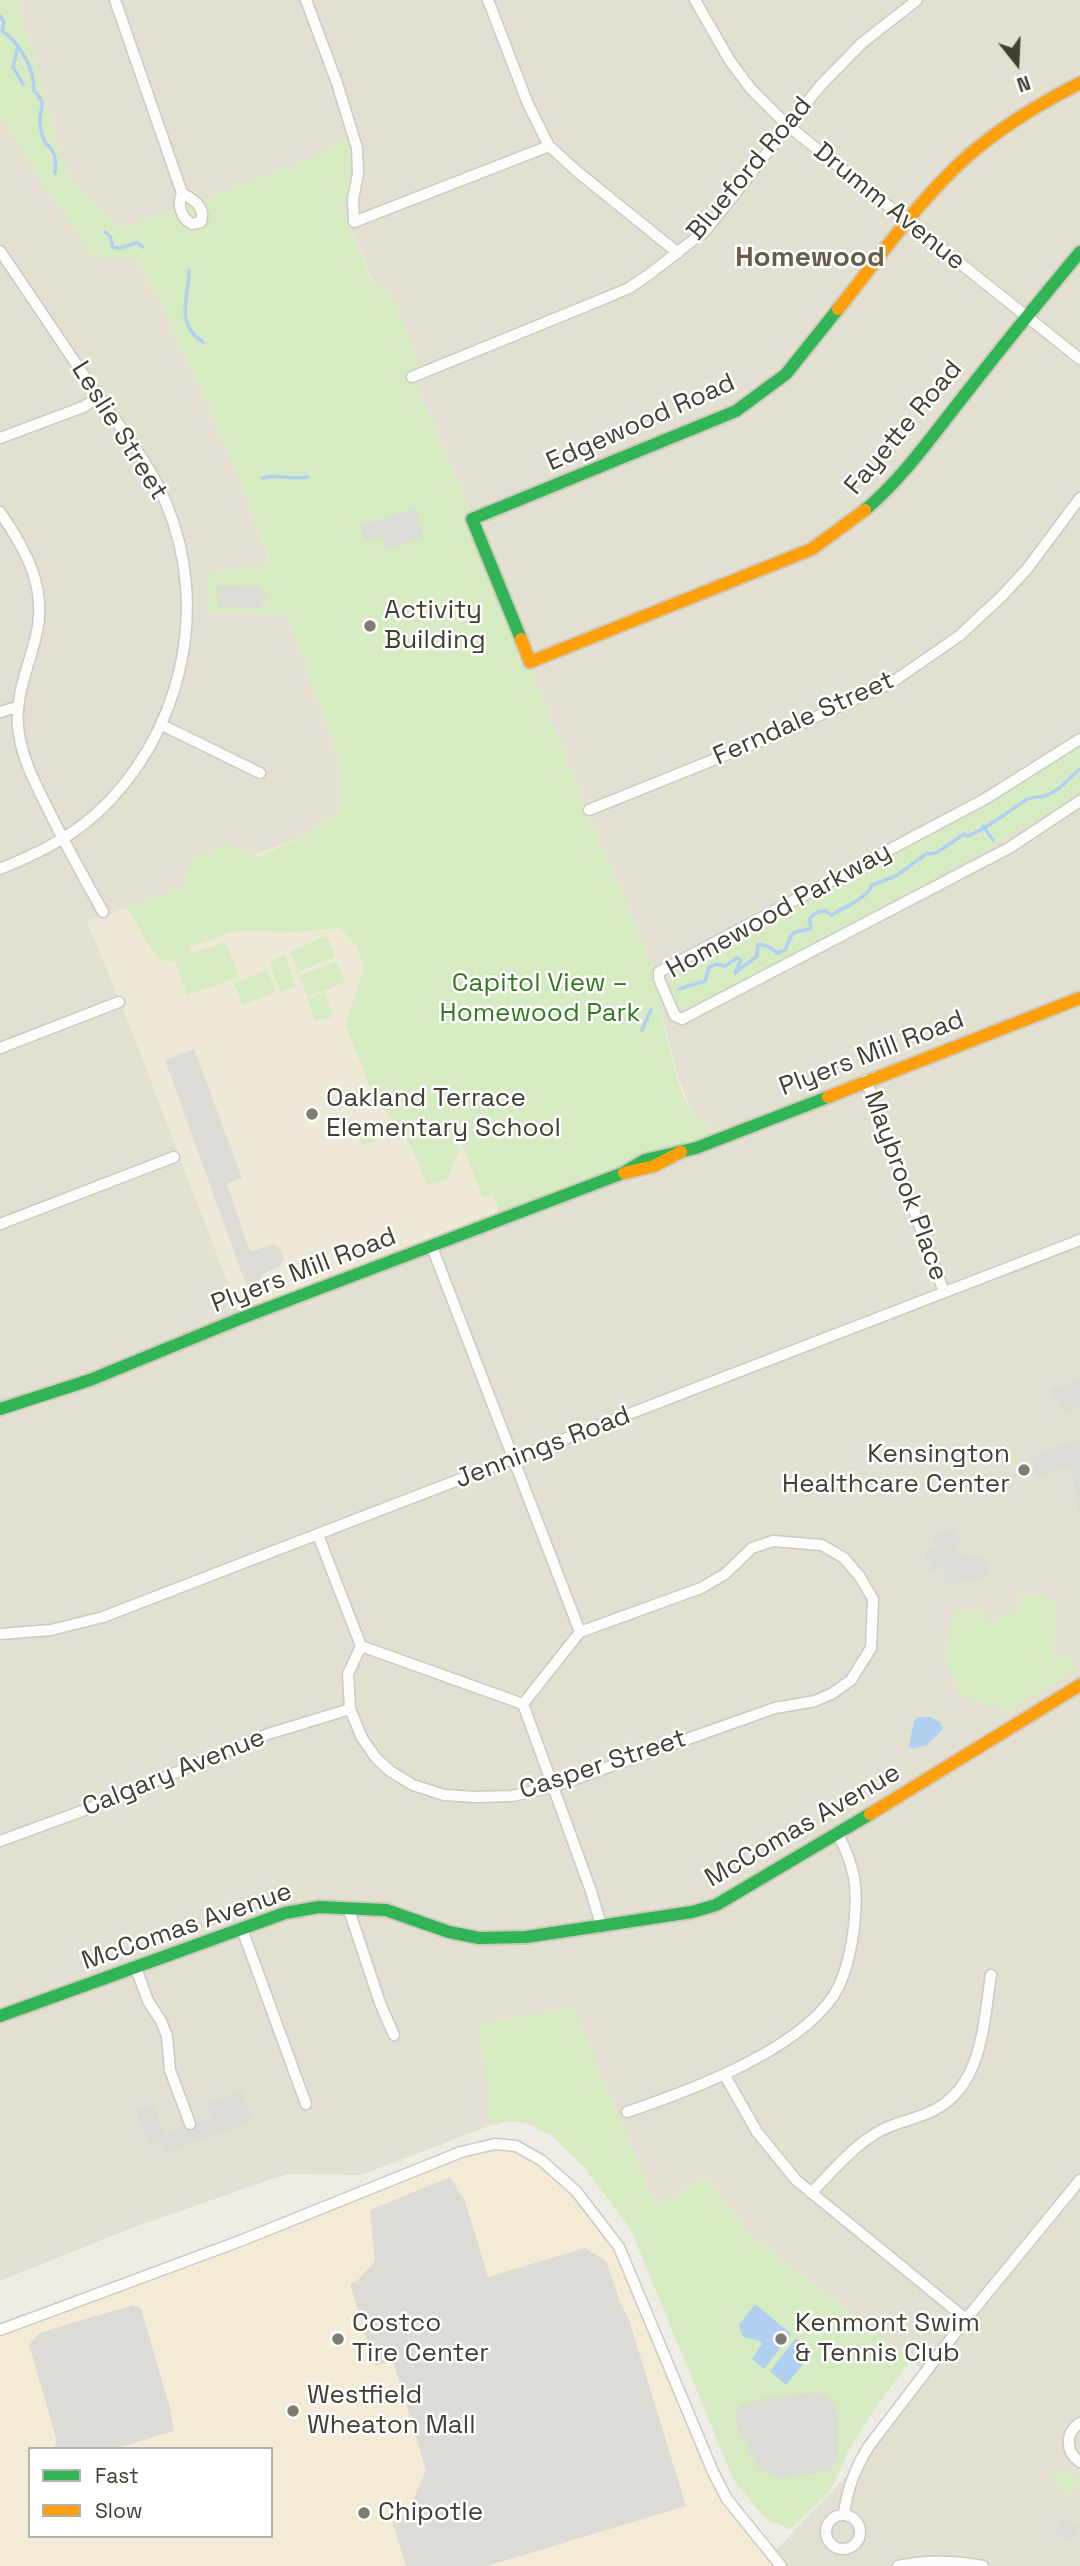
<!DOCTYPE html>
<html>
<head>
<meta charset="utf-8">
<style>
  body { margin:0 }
  #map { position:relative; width:1080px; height:2566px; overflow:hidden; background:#eeece5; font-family:"Space Grotesk",sans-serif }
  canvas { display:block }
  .legend { position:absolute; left:28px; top:2447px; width:245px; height:91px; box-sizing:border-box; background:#fff; border:2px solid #b4b2ad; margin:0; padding:9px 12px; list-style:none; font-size:21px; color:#433f32 }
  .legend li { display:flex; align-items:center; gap:14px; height:35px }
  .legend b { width:35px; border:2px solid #b4b2ad }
  .north { position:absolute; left:982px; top:28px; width:70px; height:70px; -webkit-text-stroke:5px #fff; paint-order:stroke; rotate:162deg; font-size:19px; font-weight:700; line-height:28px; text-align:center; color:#433f32 }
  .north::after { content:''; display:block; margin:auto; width:24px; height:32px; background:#433f32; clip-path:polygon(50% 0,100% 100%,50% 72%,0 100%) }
</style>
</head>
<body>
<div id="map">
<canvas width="1080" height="2566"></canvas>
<ul class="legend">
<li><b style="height:9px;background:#30b455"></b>Fast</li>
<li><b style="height:9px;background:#ff9f0a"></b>Slow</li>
</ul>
<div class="north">N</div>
</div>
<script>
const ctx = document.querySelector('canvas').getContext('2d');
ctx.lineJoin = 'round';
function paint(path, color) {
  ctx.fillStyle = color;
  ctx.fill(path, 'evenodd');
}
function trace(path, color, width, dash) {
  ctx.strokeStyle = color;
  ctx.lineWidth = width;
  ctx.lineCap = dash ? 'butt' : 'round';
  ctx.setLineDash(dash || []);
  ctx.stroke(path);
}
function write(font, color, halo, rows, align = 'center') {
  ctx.font = font + ' "Space Grotesk",sans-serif';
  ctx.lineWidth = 5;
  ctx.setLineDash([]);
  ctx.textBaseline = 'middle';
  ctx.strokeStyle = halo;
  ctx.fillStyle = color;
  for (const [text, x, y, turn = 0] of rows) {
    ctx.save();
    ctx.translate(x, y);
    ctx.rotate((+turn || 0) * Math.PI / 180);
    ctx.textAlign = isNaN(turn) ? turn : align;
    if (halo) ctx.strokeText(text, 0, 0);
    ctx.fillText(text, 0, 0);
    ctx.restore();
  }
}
const residential = new Path2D(`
  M 17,0 L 1080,0 L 1080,2566 L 781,2566 L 772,2554 L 856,2466 L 925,2371 L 750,2235 L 706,2178 L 656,2206 L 572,2007 L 489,2106 L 489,2126 L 361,2175 L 286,2174 L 129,2229 L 0,2281 L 0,103 L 136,258 L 161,304 L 216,425 L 218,436 L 227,447 L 235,466 L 338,759 L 341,810 L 303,837 L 249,857 L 219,878 L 87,921 L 123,1008 L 717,1136 L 692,1113 L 676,1071 L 658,996 L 655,971 L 587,812 L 452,466 L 412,377 L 343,209 L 351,170 L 349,150 L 121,230 L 66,173 Z`);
const commercial = new Path2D(`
  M 516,2146 L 576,2191 L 619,2247 L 713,2472 L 781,2566 L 0,2566 L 0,2330 L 461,2152 ZM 30,2449 L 271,2449 L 271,2536 L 30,2536 Z`);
const education = new Path2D(`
  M 341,810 L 503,1220 L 241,1318 L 123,1008 L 87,921 L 218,879 L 249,857 L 303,837 Z`);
const green = new Path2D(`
  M 0,0 L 17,0 L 66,173 L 120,229 L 318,156 L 346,137 L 345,151 L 350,150 L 351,170 L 343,209 L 372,282 L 391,292 L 418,361 L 412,377 L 452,466 L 587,812 L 655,971 C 659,1002 675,1092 694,1114 C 700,1122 710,1129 718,1137 L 503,1220 L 493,1194 L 483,1198 L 456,1130 L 466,1126 L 464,1121 L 452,1129 L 460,1150 L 446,1181 L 427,1185 L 409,1142 L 373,1094 L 345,1023 L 364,969 L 358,948 L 340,928 L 279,933 L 266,930 L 236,931 L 189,947 L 191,954 L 222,943 L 227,945 L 239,977 L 187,995 L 175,962 L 160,959 L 149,946 L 127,907 L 182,888 L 191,859 L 227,844 L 258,857 L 303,837 L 341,810 L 338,759 L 287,614 L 207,612 L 208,574 L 270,563 L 227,447 L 218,436 L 216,425 L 161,304 L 136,258 L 95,258 L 44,186 L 0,115 Z
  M 1080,744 L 1080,793 C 955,872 822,940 691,1009 L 678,1008 C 671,991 666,986 676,969 L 971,811 L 1025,780 Z
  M 327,936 L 335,957 L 298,972 L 290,951 Z
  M 285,955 L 296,986 L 280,992 L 269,961 Z
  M 336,961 L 345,982 L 308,997 L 299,976 Z
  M 267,970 L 276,992 L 242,1005 L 234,983 Z
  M 325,992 L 333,1017 L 315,1020 L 307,999 Z
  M 371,1119 L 376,1136 L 375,1141 L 362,1145 L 356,1124 Z
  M 1018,1594 L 1043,1596 L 1055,1601 C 1054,1611 1057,1622 1056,1632 C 1055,1640 1053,1647 1053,1656 L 1071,1657 L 1077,1669 L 1010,1711 L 959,1695 L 945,1656 L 952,1614 L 980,1609 L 987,1623 L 1020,1610 Z
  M 573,2007 L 656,2206 L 706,2178 L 750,2235 L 911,2360 L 872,2413 L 847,2454 L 836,2480 L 828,2494 L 790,2529 L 766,2519 L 734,2481 L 631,2230 L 582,2165 L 552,2136 L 526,2123 L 509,2121 L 489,2126 L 489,2106 L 479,2024 Z
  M 1065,2469 L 1080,2480 L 1070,2496 L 1050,2478 Z`);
const parking = new Path2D(`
  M 415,509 L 423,537 L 386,549 L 382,536 L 365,541 L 361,526 Z
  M 216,586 L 259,587 L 266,597 L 261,608 L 218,607 Z
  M 194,1049 L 242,1178 L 227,1184 L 248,1247 L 252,1251 L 274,1244 L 280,1249 L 284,1259 L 279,1267 L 262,1274 L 263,1279 L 246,1285 L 165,1060 Z
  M 1080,1379 L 1080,1407 L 1065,1413 L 1059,1407 L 1051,1389 Z
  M 1077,1440 L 1080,1445 L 1080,1513 L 1073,1484 L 1074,1482 L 1069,1467 L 1037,1478 L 1030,1457 Z
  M 952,1528 L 961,1542 L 954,1553 L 984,1559 L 990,1575 L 977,1580 L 945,1585 L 943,1568 L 932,1571 L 925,1553 L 937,1548 L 933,1538 Z
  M 241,2090 L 253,2121 L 166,2153 L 161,2142 L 149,2146 L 136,2110 L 152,2104 L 156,2110 L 161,2126 L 166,2132 L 174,2131 L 211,2116 L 206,2103 Z
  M 450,2177 L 465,2201 L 488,2277 L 585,2248 L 606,2261 L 620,2302 L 629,2320 L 686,2506 L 487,2566 L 406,2566 L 392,2521 L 406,2516 L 426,2470 L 393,2361 L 375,2366 L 350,2284 L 358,2280 L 375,2261 L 370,2210 Z
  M 133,2305 L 141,2309 L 170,2408 L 174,2431 L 114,2449 L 53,2449 L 57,2441 L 29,2345 L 39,2333 Z
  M 818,2392 L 831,2400 L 838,2415 L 838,2456 L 831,2471 L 782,2478 L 760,2470 L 737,2428 L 735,2412 L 741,2405 L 767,2398 Z
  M 1061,2518 L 1079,2526 L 1073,2540 L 1055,2533 Z`);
const water = new Path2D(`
  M 918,1717 L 930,1717 L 940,1722 L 943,1729 L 927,1745 L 913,1749 L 909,1746 L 914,1721 Z
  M 755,2304 L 791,2334 L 764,2369 L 752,2359 L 762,2344 L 760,2341 L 743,2337 L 739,2325 Z
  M 796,2338 L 813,2352 L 786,2385 L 770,2371 Z`);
const stream = new Path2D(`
  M 0,16 L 4,22 L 2,31 C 20,42 35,71 34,91 C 49,104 38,110 40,124 C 41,131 43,137 45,143 C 56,150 56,161 55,173
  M 18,47 L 13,67 L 23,84
  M 105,232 L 110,236 L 113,247 L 120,248 L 137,243 L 143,247
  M 189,270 C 189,298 174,324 203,342
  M 263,478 C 277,474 293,480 308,477
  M 983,826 L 993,840
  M 679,989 L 705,981 L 709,967 L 716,964 L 725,966 L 737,958 L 741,960 L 735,973 L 757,956 L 758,944 L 768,946 L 777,953 L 785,950 C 794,931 788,933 810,929 L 811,926 L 809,920 C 812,914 819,911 826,911 L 831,915 C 844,908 867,898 872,885 L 896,876 L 926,854 L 936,853 L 964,834 L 968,836 C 988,828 1007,813 1024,801 C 1030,796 1038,798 1045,796 C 1061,790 1068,779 1080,769
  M 642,1030 L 651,1010`);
const street = new Path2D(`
  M 115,0 L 182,193 C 177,205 181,218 192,224 L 201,222 C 206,207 194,200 182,193
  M 306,0 L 337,83 L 357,148 L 358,174 L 353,199 L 354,222 L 549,146
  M 488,0 L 528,104 L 549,146 L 579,173 L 678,253
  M 695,0 L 730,61 L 751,89 L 787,125 L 1080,359
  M 0,251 C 33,299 65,348 98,396 C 122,430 150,464 166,503 C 211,609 181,736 96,814 C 68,839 34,855 0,869
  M 412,377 L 603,299 L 629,288 L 651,273 L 706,230 L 820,86 L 862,43 L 917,0
  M 0,438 L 83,407 L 99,397
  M 0,512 C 26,550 48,589 36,636 C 28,669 13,700 19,734 C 23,761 36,785 48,809 C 65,844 84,878 103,912
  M 0,712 L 17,707
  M 162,725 L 260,773
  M 1080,739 L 985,799 L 659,972 L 659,979 L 675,1016 L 682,1019 L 1009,848 L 1080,801
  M 589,810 L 785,731 L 891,683 L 959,636 L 1002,596 L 1027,569 L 1080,498
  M 0,1048 L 119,1002
  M 866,1080 L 944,1292
  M 0,1224 L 174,1157
  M 432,1247 L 580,1632
  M 318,1535 L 361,1646 L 523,1704
  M 0,1634 L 51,1630 L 103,1617 L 1080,1240
  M 361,1646 L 348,1674 L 350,1709 L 362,1738 L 376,1758 L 390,1771 L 413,1785 L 444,1795 L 475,1797 L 512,1796 L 552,1787 L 775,1708 L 815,1701 L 833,1693 L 851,1680 L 871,1648 L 873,1599 L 860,1577 L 844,1558 L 822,1545 L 773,1541 L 752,1548 L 725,1574 L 701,1588 L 580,1632 L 523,1704
  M 523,1704 L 591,1891 L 601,1925
  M 0,1841 L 101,1804 L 268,1734 L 350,1709
  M 348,1907 L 380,2003 L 394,2035
  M 242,1929 L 306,2104
  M 136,1968 L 148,2001 L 161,2021 L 167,2036 L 170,2070 L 190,2124
  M 724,2074 L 757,2132 L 796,2180 L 966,2319
  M 627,2112 C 689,2091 811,2047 840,1984 C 847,1967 852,1946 854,1927 C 858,1888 856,1869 838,1834
  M 811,2193 C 832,2172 852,2147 878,2132 C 893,2123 912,2120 928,2113 C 983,2090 983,2025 991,1975
  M 0,2330 L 240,2241 L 461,2152 L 495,2144 L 516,2146 L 541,2160 L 576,2191 L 619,2247 L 713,2472 L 727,2499 L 781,2566
  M 1080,2423 C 1065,2433 1065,2451 1080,2462
  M 844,2514 C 847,2488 855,2468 869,2446 L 966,2319 L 1080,2180
  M826 2532a17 17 0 1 1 34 0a17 17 0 1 1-34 0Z
  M 898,2566 C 926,2560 955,2561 983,2566`);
const fast = new Path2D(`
  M 865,510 C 903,478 932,436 963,397 C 1001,348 1040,300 1080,252
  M 521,639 L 472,519 L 736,411 L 786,374 L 838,309
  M 0,1409 L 90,1380 L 239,1319 L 623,1173 L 645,1160 L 696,1148 L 828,1097
  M 0,2016 L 285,1913 L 319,1907 L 386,1910 L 449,1932 L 479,1938 L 526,1937 L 692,1912 L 716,1905 L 870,1814`);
const slow = new Path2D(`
  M 838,309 C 873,266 905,219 944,179 C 982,138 1031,108 1080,83
  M 521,639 L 530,662 L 812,549 L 865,510
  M 828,1097 L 1080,998
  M 624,1173 L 654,1166 L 681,1152
  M 870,1814 L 1080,1685`);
const markers = [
  [370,626,7,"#7f7c71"],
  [312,1114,7,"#7f7c71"],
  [1024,1470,7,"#7f7c71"],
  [338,2339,7,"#7f7c71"],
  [781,2339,7,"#7f7c71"],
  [293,2411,7,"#7f7c71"],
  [364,2513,7,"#7f7c71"]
];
const streetNames = [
  ["Blueford Road",750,169,-50],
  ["Drumm Avenue",889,207,39],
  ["Edgewood Road",641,423,-24],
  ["Fayette Road",904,428,-50],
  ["Leslie Street",119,431,58],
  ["Ferndale Street",804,719,-24],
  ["Homewood Parkway",779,911,-29],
  ["Plyers Mill Road",872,1054,-21],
  ["Maybrook Place",905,1186,70],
  ["Plyers Mill Road",304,1271,-21],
  ["Jennings Road",543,1448,-21],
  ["Casper Street",603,1765,-18],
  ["Calgary Avenue",174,1773,-22],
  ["McComas Avenue",803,1826,-30],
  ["McComas Avenue",187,1927,-19]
];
const poiNames = [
  ["Activity",384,611],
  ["Building",384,641],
  ["Oakland Terrace",326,1099],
  ["Elementary School",326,1129],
  ["Kensington",1010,1455,"right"],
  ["Healthcare Center",1010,1485,"right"],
  ["Costco",352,2324],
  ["Tire Center",352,2354],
  ["Kenmont Swim",795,2324],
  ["& Tennis Club",795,2354],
  ["Westfield",307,2396],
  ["Wheaton Mall",307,2426],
  ["Chipotle",378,2513]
];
const parkNames = [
  ["Capitol View –",540,984],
  ["Homewood Park",540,1014]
];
const neighbourhoodNames = [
  ["Homewood",810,258]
];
paint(residential, '#e3dfd1');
paint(commercial, '#f3ebd6');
paint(education, '#ede9d6');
paint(green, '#d6ebc2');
paint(parking, '#dddbd5');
paint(water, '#b1cff0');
trace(stream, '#b1cff0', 3.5);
trace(street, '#cccac3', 13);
trace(fast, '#cecabb', 16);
trace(slow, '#cecabb', 16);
trace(street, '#fcfcfb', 10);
trace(fast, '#30b455', 12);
trace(slow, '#ff9f0a', 12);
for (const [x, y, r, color] of markers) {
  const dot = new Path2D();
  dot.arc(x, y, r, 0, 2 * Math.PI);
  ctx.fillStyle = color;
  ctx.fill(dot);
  trace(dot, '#fff', 2.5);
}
write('26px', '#433f32', '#fff', streetNames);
write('26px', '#433f32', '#fff', poiNames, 'left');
write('26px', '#377822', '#fff', parkNames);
write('bold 28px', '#675e48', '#fff', neighbourhoodNames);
</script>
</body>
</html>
